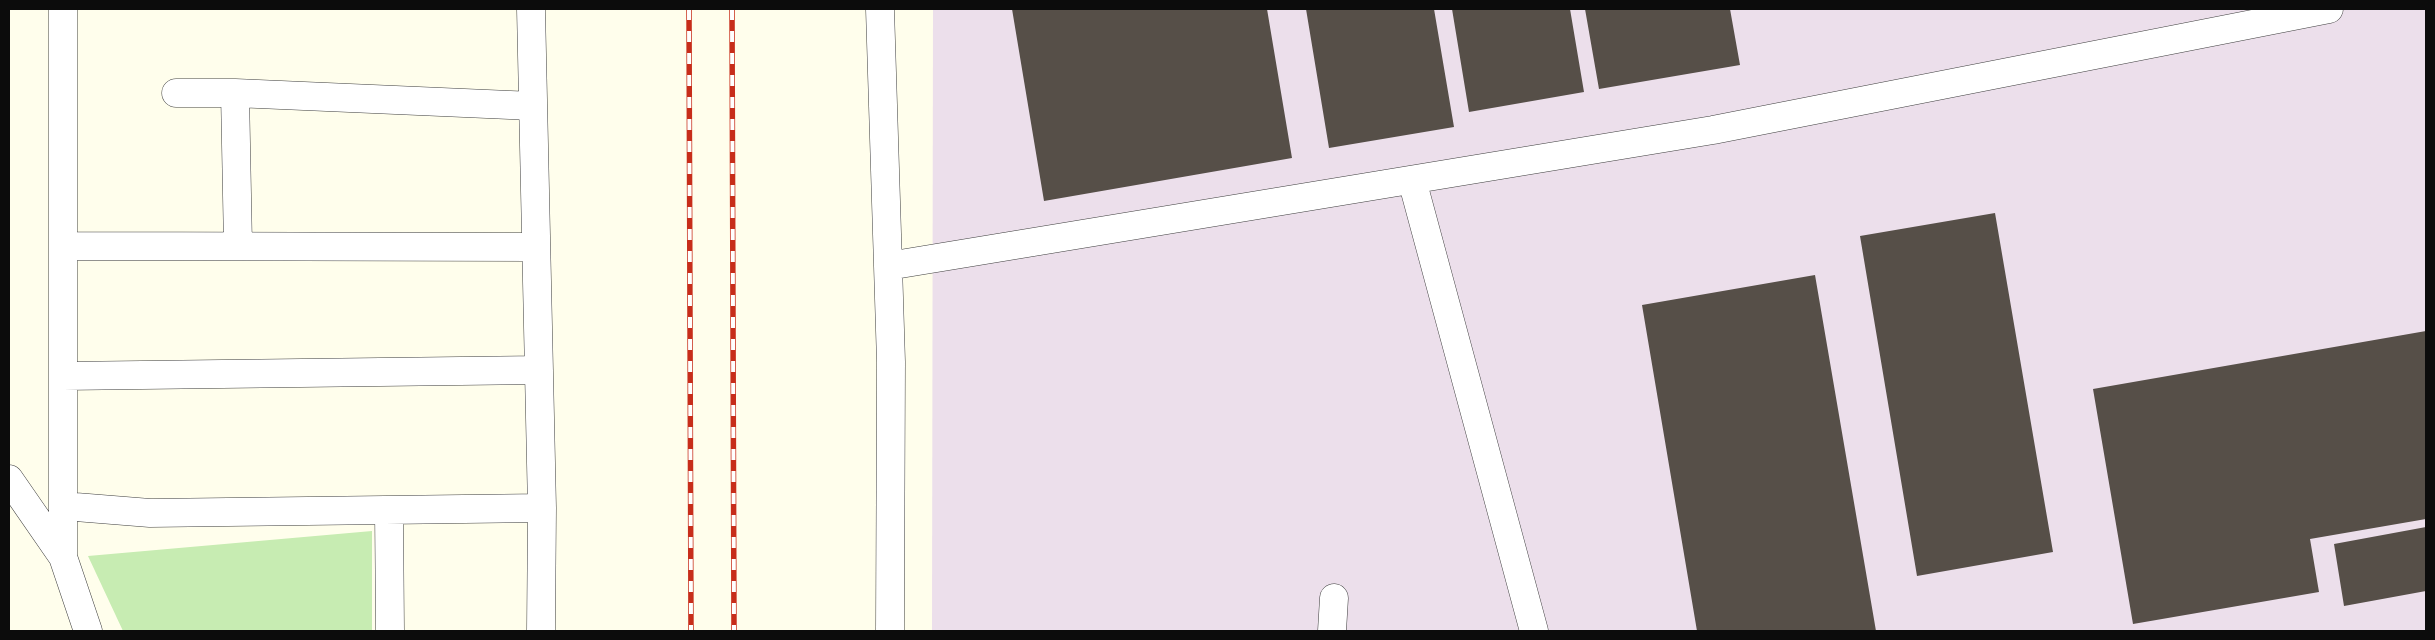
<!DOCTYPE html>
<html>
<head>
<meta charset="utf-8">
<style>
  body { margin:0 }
  #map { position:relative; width:2435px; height:640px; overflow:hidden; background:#fffeec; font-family:Lora,serif }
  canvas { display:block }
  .frame { position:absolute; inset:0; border:10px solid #0c0c0c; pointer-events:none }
</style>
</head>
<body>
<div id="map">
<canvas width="2435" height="640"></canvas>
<div class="frame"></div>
</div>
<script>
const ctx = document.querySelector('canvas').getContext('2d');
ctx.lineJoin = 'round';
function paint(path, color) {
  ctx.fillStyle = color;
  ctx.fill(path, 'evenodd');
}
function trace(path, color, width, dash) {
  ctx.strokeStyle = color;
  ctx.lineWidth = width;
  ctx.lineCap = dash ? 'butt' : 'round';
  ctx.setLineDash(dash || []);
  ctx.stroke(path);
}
const industrial = new Path2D(`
  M 933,9 L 2426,9 L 2426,631 L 932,631 Z`);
const green = new Path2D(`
  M 372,531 L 372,631 L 123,631 L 88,556 Z`);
const building = new Path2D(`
  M 1012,9 L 1267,9 L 1292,158 L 1044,201 Z
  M 1306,9 L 1434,9 L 1454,127 L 1329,148 Z
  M 1452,9 L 1570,9 L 1584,92 L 1469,112 Z
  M 1585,9 L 1730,9 L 1740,65 L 1599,89 Z
  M 1995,213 L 2053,552 L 1917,576 L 1860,236 Z
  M 1815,275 L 1876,631 L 1697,631 L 1642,305 Z
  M 2426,331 L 2426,519 L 2310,539 L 2319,592 L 2133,624 L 2093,389 Z
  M 2426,527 L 2426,591 L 2344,606 L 2334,544 Z`);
const minor = new Path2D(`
  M 63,9 L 63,557 L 88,631
  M 531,9 L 542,508 L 541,631
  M 880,9 L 891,362 L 890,631
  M 176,93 L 235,93 L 533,106
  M 235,93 L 238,246
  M 1412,180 L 1534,631
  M 63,246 L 536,247
  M 888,266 L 1713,130 L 2329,9
  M 63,376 L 539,370
  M 9,479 L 63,557
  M 63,506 L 150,513 L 542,508
  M 389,510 L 390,631
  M 1332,631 L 1334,598`);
const rail = new Path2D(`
  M 689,9 L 691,631
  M 732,9 L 734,631`);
paint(industrial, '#ecdfeb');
paint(green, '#c7ecb2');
paint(building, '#564f48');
trace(minor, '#3f3f3f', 29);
trace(minor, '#fff', 28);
trace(rail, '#c72d1a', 5.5);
trace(rail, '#fff', 4, [11]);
</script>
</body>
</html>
